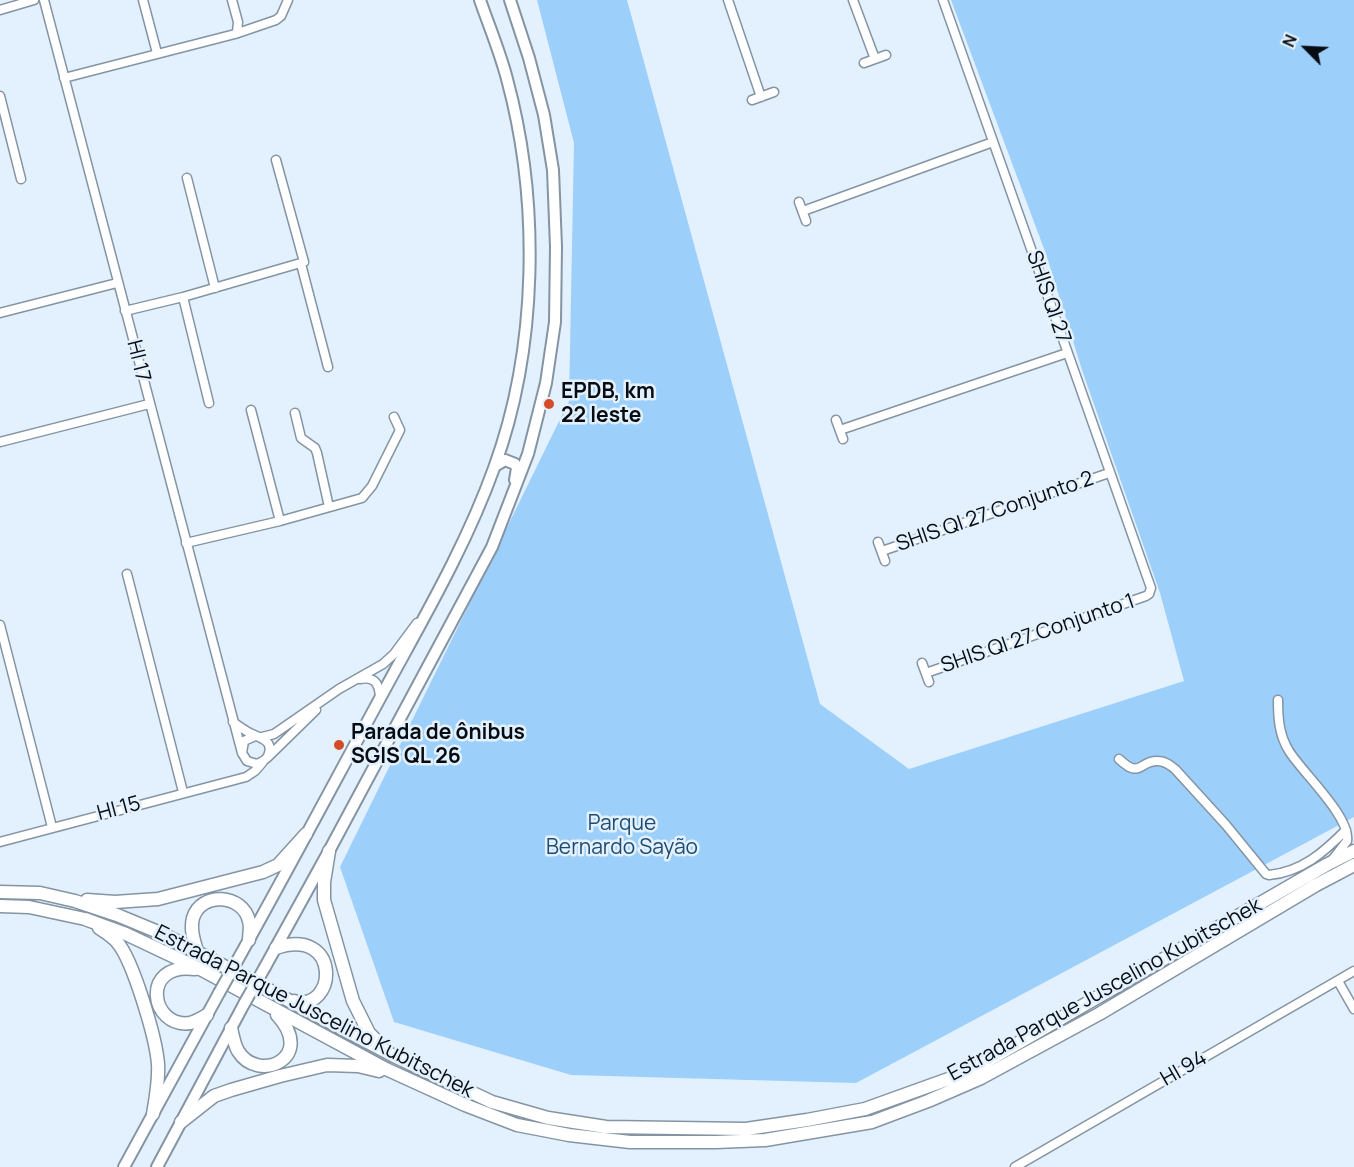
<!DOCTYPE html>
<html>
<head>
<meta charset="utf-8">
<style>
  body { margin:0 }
  #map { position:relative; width:1354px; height:1167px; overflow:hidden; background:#e3f1fe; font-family:Manrope,sans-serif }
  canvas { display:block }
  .north { position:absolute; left:1276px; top:18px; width:60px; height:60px; -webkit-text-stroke:4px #e3f1fe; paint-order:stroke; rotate:294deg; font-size:16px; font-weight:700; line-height:24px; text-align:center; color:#070c12 }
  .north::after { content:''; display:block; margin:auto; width:21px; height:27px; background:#070c12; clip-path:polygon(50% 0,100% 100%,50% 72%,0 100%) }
</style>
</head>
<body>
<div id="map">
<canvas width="1354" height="1167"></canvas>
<div class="north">N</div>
</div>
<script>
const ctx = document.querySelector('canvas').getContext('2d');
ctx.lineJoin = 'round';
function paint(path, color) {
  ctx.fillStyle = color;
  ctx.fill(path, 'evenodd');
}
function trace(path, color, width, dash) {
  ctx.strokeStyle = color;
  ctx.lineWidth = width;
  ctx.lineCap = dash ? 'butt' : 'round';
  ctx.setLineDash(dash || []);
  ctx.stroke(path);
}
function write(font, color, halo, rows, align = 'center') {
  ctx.font = font + ' Manrope,sans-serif';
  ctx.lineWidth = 5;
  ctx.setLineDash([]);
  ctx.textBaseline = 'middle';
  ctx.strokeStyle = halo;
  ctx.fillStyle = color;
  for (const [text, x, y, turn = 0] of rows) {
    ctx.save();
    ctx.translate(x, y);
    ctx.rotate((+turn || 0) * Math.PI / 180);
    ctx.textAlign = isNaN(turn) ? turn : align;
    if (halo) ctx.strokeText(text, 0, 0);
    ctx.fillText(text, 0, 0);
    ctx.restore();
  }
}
const green = new Path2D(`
  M 537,0 L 627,0 L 820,704 L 909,769 L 1184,681 L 1160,593 L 1082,370 L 1046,254 L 951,0 L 1354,0 L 1354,817 L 856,1083 L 571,1075 L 394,1022 L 340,867 L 569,401 L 574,143 Z`);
const minor = new Path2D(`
  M 44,0 L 242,753
  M 143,0 L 157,53
  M 232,0 L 238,22 L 237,32
  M 728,0 L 761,97
  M 853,0 L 875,59
  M 0,10 L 34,0
  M 864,63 L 886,55
  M 64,78 L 235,34 L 276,20 L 281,16 L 288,0
  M 0,96 L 21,179
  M 752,100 L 774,92
  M 187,178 L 215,288
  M 799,202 L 806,221
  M 803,211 L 993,142
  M 301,264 L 328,367
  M 183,297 L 209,403
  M 125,311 L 183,297 L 304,262 L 276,160
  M 0,313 L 117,283
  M 251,410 L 280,521
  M 295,413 L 301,438 L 315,448 L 317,453 L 329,507
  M 836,420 L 843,439
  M 840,430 L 1067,353
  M 0,442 L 149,404
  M 878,542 L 885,561
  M 186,543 L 280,521 L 362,498 L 372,486 L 400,430 L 394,417
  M 882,551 L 1109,473
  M 127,574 L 183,792
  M 0,625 L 52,827
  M 922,663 L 929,682
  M 926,673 L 1146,596 L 1149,594 L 1151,588 L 943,0
  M 360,679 C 375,676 379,684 380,697
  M 1278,700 C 1278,718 1279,735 1289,751 C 1301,771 1351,817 1347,841 L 1333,859
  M 233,722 C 239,726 244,730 250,733 C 259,738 275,740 268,756 C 266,760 262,762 257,764 L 247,761 L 242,753 L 244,741 L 255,736
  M 262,737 L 274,734 L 339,689 L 383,664 L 394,654 L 417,623
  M 267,758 L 316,710
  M 1119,759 C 1141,780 1139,760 1158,761 C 1165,761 1170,765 1175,769 L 1226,825 L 1266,874 L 1269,875 C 1302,872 1324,852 1346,830
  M 0,842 L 246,777 L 255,771 L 262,763
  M 1338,981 L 1354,1009
  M 1015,1167 L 1354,971`);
const major = new Path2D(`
  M 495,466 L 505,460 L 515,464 L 517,468 L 515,480
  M 237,961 C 287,872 335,781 384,691 C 423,619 466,546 494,468 C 538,348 540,201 507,79 C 500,52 489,26 480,0
  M 265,967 L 329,851 L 492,547 L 528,454 L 546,383 L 555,322 L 556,247 L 553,170 L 544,115 L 529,58 L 510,0
  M 124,1167 L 219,993
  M 157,1167 L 244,1004`);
const highway = new Path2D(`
  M 329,851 L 324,882 L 324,900 L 353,1001 L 369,1033 L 381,1045
  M 0,892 L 40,893 L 75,901 L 117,915 L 163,934 L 394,1056 L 492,1102 L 548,1118 L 606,1127 L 746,1129 L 807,1120 L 865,1109 L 968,1072 L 1328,864 L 1354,851
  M 87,900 L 115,902 L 158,899 L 263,872 L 278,865 L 306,834
  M 0,906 L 29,907 L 85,919 L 126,934 L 202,970 L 386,1069 L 465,1105 L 517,1125 L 569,1135 L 630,1142 L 716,1142 L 765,1140 L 872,1122 L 928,1101 L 981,1078 L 1099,1014 L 1316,885 L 1354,865
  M 99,928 C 105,932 112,936 117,942 C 133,960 156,1038 158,1064 C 159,1081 156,1097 153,1114
  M 276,948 C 342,926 337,1013 294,1001
  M 197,951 C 194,941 190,929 193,918 C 201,891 243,894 249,921 C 251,927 249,934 249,940
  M 195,969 C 139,962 151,1029 190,1023 C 195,1022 202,1018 207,1015
  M 231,1028 C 233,1036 234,1044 238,1051 C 258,1084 317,1058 277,1015
  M 181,1122 L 214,1096 L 231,1090 L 280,1076 L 327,1065 L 358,1066 L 379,1071`);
const majorBridge = new Path2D(`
  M 219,993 L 237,961
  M 244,1004 L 265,967`);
const markers = [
  [549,404,6,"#d54b26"],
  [339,745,6,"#d54b26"]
];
const streetNames = [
  ["SHIS QI 27",1048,297,71],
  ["HI 17",138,361,76],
  ["SHIS QI 27 Conjunto 2",995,512,-19],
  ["SHIS QI 27 Conjunto 1",1038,634,-19],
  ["HI 15",119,809,-15],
  ["Estrada Parque Juscelino Kubitschek",1105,990,-29],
  ["Estrada Parque Juscelino Kubitschek",314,1012,27],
  ["HI 94",1184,1069,-30]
];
const poiNames = [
  ["EPDB, km",561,392],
  ["22 leste",561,416],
  ["Parada de ônibus",351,733],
  ["SGIS QL 26",351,757]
];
const parkNames = [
  ["Parque",622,824],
  ["Bernardo Sayão",622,848]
];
paint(green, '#9dcffb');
trace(minor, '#8494a3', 11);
trace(major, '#8494a3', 14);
trace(highway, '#8494a3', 15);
trace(minor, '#fff', 8);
trace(major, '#fff', 10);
trace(highway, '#fff', 12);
trace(majorBridge, '#8494a3', 14, []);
trace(majorBridge, '#fff', 10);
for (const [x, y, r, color] of markers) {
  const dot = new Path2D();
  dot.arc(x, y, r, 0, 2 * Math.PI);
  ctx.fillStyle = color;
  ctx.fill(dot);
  trace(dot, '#e3f1fe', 2);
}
write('21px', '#070c12', '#e3f1fe', streetNames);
write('bold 21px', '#070c12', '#e3f1fe', poiNames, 'left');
write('21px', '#1e4c71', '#e3f1fe', parkNames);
</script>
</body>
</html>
